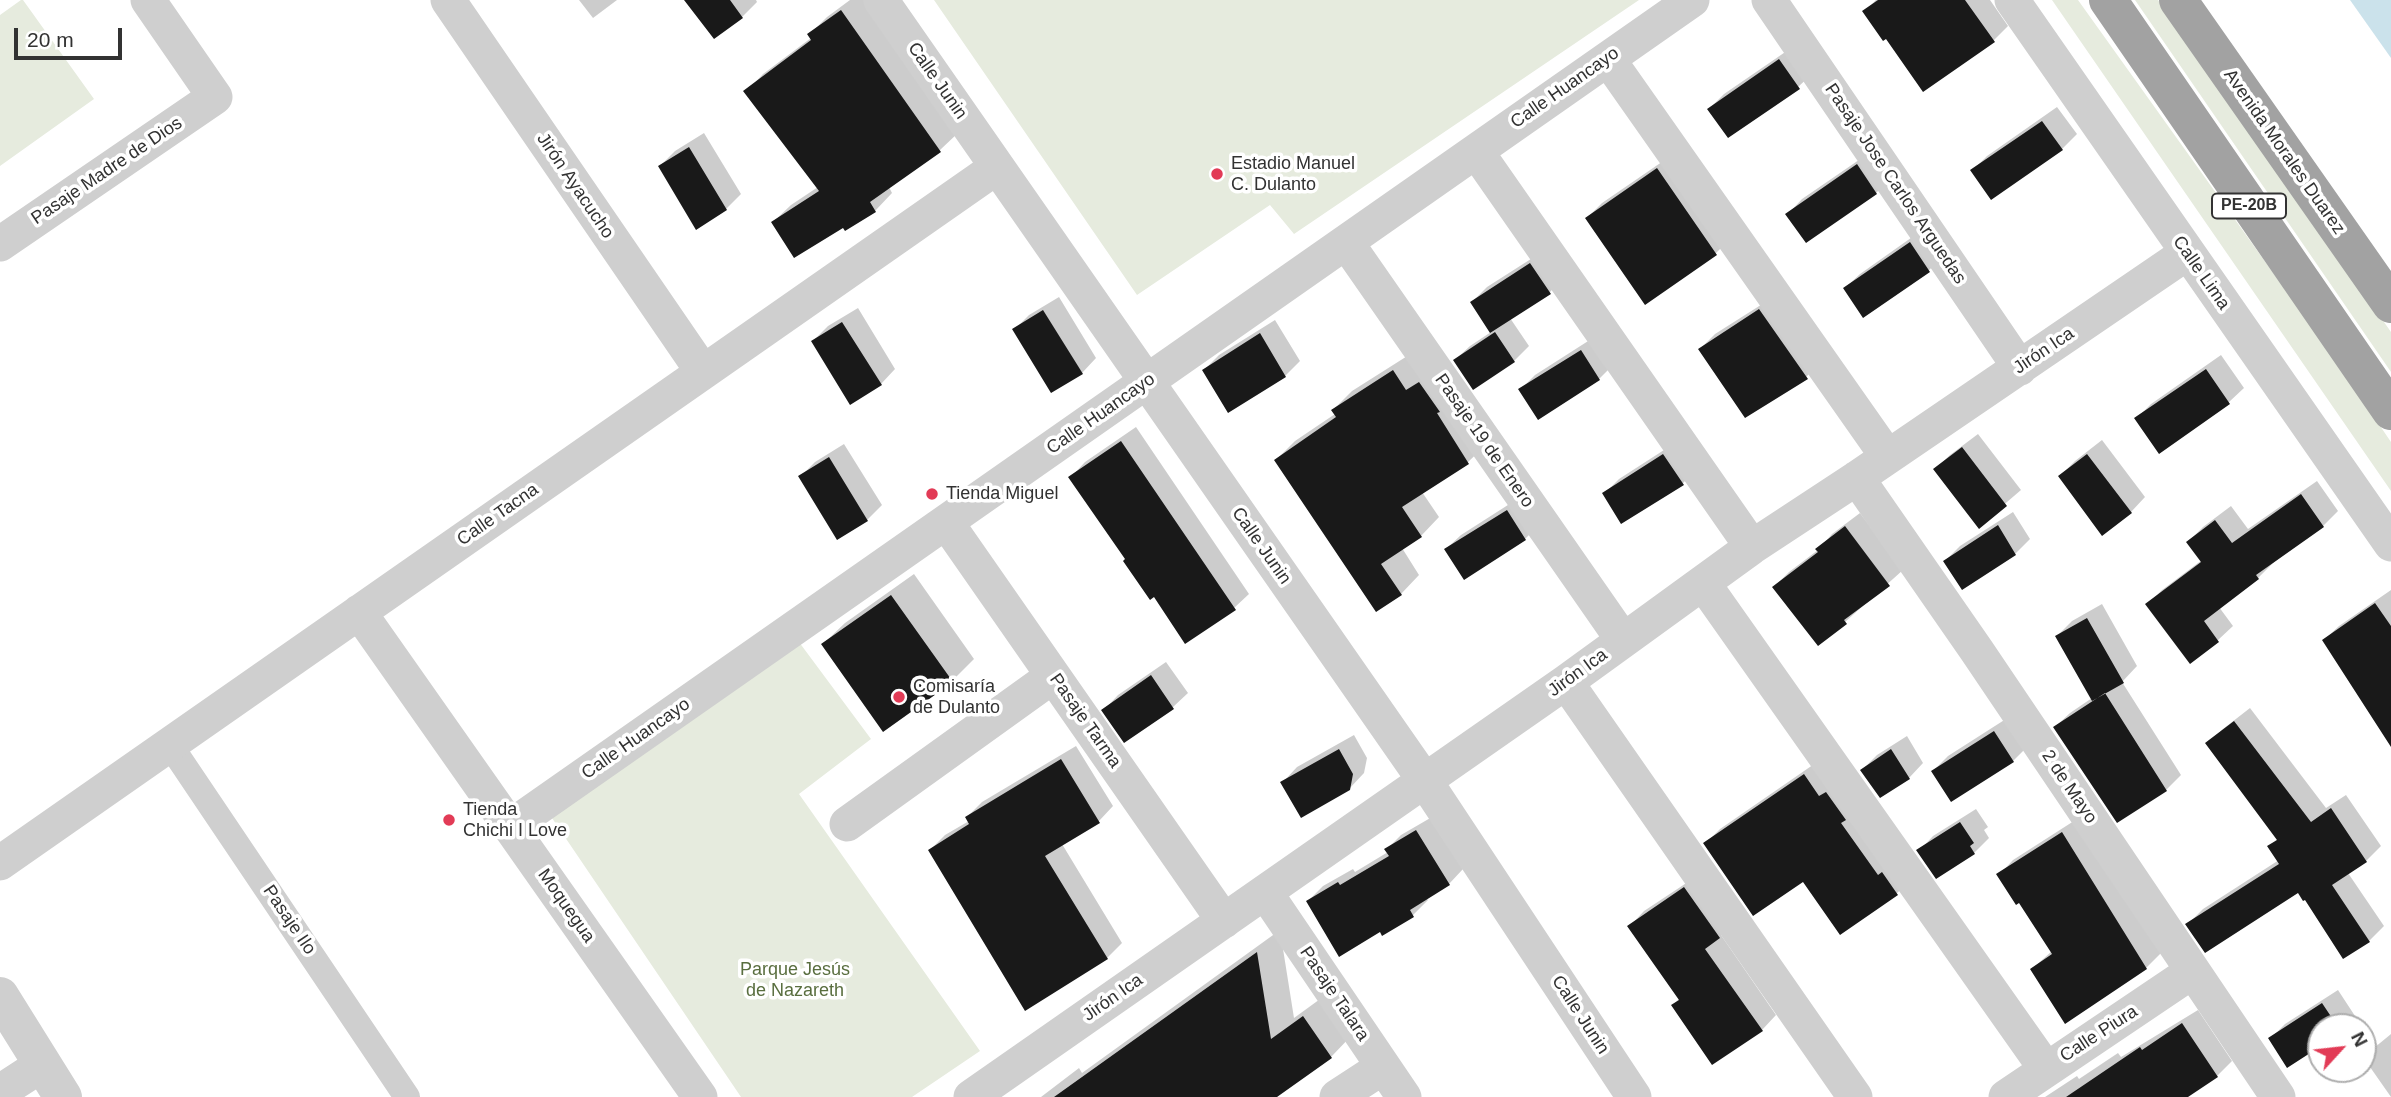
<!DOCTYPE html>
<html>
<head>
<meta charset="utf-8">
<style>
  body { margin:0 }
  #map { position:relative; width:2391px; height:1097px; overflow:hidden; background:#fff; font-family:Arial,sans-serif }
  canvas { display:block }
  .north { position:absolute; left:2307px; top:1013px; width:70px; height:70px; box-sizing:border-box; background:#fff; border:2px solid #adadad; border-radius:50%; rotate:63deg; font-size:19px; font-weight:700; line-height:28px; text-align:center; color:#323232 }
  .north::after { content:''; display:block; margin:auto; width:24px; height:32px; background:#e23b56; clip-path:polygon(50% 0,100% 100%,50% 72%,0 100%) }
  .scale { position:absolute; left:14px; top:28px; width:108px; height:32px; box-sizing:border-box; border:4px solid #323232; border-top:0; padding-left:9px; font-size:21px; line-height:24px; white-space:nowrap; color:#323232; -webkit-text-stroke:5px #fff; paint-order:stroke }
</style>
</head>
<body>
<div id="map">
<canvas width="2391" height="1097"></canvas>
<div class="north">N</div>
<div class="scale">20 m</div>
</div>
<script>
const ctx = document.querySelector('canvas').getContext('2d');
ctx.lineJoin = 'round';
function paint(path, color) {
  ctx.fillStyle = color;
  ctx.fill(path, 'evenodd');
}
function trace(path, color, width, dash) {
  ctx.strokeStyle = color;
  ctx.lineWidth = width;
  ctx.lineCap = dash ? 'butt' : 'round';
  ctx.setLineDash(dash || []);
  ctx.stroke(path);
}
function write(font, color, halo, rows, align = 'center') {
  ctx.font = font + ' Arial,sans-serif';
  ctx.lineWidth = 7;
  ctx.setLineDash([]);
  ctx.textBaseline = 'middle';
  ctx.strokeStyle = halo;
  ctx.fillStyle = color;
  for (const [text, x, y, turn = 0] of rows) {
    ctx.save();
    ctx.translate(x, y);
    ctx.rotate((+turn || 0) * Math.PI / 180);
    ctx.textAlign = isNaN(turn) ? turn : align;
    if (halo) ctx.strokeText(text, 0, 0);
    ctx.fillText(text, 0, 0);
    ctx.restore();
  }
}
const green = new Path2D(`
  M 21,0 L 23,0 L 94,99 L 0,166 L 0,15 Z
  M 934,0 L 1639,0 L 1294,234 L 1270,205 L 1137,295 Z
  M 2052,0 L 2078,0 L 2329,351 L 2391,442 L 2391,491 Z
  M 2135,0 L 2158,0 L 2391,332 L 2391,372 Z
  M 799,642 L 871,739 L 799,794 L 980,1051 L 912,1097 L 741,1097 L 552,818 Z`);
const water = new Path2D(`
  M 2350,0 L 2391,0 L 2391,58 Z`);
const shadow = new Path2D(`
  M 579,0 L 617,0 L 593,18 Z
  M 686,0 L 756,0 L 757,2 L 742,17 L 714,37 Z
  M 850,0 L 864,0 L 958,133 L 940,150 L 889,187 L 892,193 L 875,211 L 843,225 L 773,222 L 791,205 L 818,187 L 746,92 L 763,74 L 811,38 L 809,35 L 827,17 Z
  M 1876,0 L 1990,0 L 2008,26 L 1993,41 L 1886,36 L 1864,12 Z
  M 1794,46 L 1813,73 L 1798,87 L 1709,109 L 1724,94 Z
  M 2057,107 L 2077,134 L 2062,149 L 1973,170 L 1987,156 Z
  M 704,133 L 741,194 L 726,209 L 660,166 L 675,151 Z
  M 1872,151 L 1891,178 L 1876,193 L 1788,214 L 1802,199 Z
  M 1672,155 L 1730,239 L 1715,254 L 1587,218 L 1602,203 Z
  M 1925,228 L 1944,256 L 1929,270 L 1845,288 L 1860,274 Z
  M 1545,250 L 1564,277 L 1550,292 L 1510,318 L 1529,346 L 1514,361 L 1474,387 L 1455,360 L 1470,346 L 1491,332 L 1472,302 L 1487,287 Z
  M 1775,296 L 1821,362 L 1806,377 L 1700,349 L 1715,334 Z
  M 1059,297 L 1096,358 L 1082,373 L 1014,330 L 1029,315 Z
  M 858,308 L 895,369 L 881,384 L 813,341 L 828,326 Z
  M 1275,320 L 1300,361 L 1285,376 L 1204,370 L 1219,355 Z
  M 1596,336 L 1614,364 L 1599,379 L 1521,389 L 1535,375 Z
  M 1412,353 L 1487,444 L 1468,462 L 1422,492 L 1439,517 L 1421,536 L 1402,548 L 1419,575 L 1401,594 L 1276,460 L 1295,441 L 1335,414 L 1333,410 L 1352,391 Z
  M 2221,355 L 2244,388 L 2229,402 L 2159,452 L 2136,419 L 2151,404 Z
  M 1136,427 L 1249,594 L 1234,608 L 1127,559 L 1071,477 L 1085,462 Z
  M 1978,434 L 2021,490 L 1979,526 L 1935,469 L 1950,455 Z
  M 2102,440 L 2145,497 L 2131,512 L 2060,476 L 2075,461 Z
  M 1678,441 L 1697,469 L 1683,483 L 1604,494 L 1619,479 Z
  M 844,444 L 882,505 L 867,520 L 800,477 L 815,462 Z
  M 2317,481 L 2338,511 L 2323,526 L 2273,563 L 2258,578 L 2219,607 L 2233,626 L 2218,640 L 2191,661 L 2148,604 L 2162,590 L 2202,560 L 2188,542 L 2203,527 L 2231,506 L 2248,529 Z
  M 1522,496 L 1540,524 L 1525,539 L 1446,549 L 1461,535 Z
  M 2013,512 L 2030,539 L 2015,554 L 1945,561 L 1960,546 Z
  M 1860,513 L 1903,570 L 1845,622 L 1774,587 L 1789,572 L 1818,550 L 1832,534 Z
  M 914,574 L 974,659 L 952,681 L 823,644 L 845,623 Z
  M 2391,590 L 2391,714 L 2324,640 L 2339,626 Z
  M 2102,604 L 2137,666 L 2122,682 L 2181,775 L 2166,790 L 2055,727 L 2070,713 L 2092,698 L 2057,636 L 2072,621 Z
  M 1166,662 L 1188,693 L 1173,707 L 1104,710 L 1118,695 Z
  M 2250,708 L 2326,808 L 2346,795 L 2381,846 L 2366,861 L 2348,873 L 2384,926 L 2369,941 L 2298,891 L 2188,924 L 2203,909 L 2279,860 L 2270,847 L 2278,838 L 2208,743 L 2223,729 Z
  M 2009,717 L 2028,746 L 2013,761 L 1933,771 L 1948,756 Z
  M 1354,735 L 1367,758 L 1364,773 L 1349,789 L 1283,782 L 1297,767 Z
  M 1907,736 L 1923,763 L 1909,778 L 1862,770 L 1877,755 Z
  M 1076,746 L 1113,806 L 1099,821 L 1062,844 L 1122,943 L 1107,958 L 930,850 L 945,835 L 969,821 L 967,817 L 982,802 Z
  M 1820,760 L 1912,879 L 1897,893 L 1840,932 L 1803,879 L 1705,844 L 1720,829 Z
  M 1976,809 L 1988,827 L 1984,830 L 1989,838 L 1974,853 L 1937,877 L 1919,851 L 1933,836 Z
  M 1432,817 L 1463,869 L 1449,884 L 1426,898 L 1428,900 L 1413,915 L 1380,929 L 1308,901 L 1323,886 L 1353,869 L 1355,872 L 1388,852 L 1387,849 L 1401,835 Z
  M 2077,819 L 2161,953 L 2146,968 L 2066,1021 L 2032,969 L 2052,951 L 2020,901 L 1999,875 L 2013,860 Z
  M 1700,874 L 1734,922 L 1721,935 L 1776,1015 L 1762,1030 L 1673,1005 L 1680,998 L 1630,926 L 1644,911 Z
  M 1280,930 L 1294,1018 L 1327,994 L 1354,1033 L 1331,1057 L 1274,1097 L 1041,1097 L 1079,1068 L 1082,1073 Z
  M 2338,990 L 2355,1016 L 2345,1027 L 2321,1027 L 2321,1044 L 2271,1038 L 2285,1024 Z
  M 2198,1010 L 2232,1061 L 2217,1076 L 2182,1097 L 2045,1097 L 2077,1076 L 2079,1079 L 2118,1053 L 2121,1057 Z
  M 2391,1034 L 2391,1097 L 2363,1057 Z`);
const building = new Path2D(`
  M 684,0 L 730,0 L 743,18 L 714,39 Z
  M 1878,0 L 1965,0 L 1995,42 L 1923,92 L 1886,39 L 1883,41 L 1862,11 Z
  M 841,10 L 941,152 L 870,202 L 876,212 L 845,231 L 843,228 L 794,258 L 771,222 L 819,191 L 743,91 L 811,40 L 807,34 Z
  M 1779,59 L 1800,89 L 1728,138 L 1707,109 Z
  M 2042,121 L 2063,150 L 1991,200 L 1970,170 Z
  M 689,147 L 727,210 L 696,230 L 658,166 Z
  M 1857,164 L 1877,194 L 1806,243 L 1785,214 Z
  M 1657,168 L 1717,255 L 1645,305 L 1585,218 Z
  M 1910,242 L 1930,272 L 1863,318 L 1843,288 Z
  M 1530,263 L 1551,294 L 1490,333 L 1470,302 Z
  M 1759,309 L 1808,379 L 1745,418 L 1698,349 Z
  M 1043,310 L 1083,374 L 1051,393 L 1012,329 Z
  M 842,322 L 882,385 L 850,405 L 811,341 Z
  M 1495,332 L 1515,362 L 1473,390 L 1453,360 Z
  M 1260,333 L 1286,377 L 1228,413 L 1202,370 Z
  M 1581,350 L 1600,380 L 1538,420 L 1518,389 Z
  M 2206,369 L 2230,404 L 2159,454 L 2134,418 Z
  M 1393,370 L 1406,390 L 1419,382 L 1440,412 L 1437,413 L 1469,464 L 1402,507 L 1422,537 L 1381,564 L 1402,595 L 1376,612 L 1274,460 L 1336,417 L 1331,410 Z
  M 1121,441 L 1236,610 L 1185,644 L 1154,597 L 1150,600 L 1123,561 L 1125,559 L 1068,477 Z
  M 1962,447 L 2007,506 L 1979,529 L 1933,469 Z
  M 1663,454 L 1684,485 L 1621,524 L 1602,493 Z
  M 2087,454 L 2132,513 L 2102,536 L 2058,476 Z
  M 829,457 L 868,521 L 837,540 L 798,476 Z
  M 2301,494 L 2324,527 L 2256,575 L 2259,579 L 2204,621 L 2219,642 L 2190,664 L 2145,604 L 2201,562 L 2186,542 L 2215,520 L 2232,543 Z
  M 1507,510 L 1526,540 L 1464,580 L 1444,549 Z
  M 1998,525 L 2016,555 L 1962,590 L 1943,561 Z
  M 1845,526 L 1890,586 L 1844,620 L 1847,624 L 1818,646 L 1772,587 L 1818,552 L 1815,549 Z
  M 891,595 L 953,682 L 883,732 L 821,644 Z
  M 2375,603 L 2391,626 L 2391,747 L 2322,640 Z
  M 2087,618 L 2124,683 L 2092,701 L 2055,636 Z
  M 1151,675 L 1174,709 L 1124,743 L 1101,710 Z
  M 2105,693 L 2167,791 L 2117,823 L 2053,727 Z
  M 2234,721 L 2311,822 L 2331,808 L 2367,862 L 2332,885 L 2370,942 L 2343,959 L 2305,900 L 2303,901 L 2298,893 L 2205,953 L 2185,924 L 2279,864 L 2267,846 L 2277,840 L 2205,743 Z
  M 1994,731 L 2014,762 L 1951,802 L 1931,771 Z
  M 1339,749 L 1353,774 L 1350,790 L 1301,818 L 1280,782 Z
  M 1891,749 L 1910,779 L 1880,798 L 1860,770 Z
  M 1061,759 L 1100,823 L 1045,856 L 1108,959 L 1025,1011 L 928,850 L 969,824 L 965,817 Z
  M 1804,774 L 1819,796 L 1826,792 L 1846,820 L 1841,823 L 1878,875 L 1882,872 L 1898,895 L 1840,935 L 1803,882 L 1753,916 L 1703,843 Z
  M 1960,822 L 1974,843 L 1970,846 L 1975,854 L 1936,879 L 1916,850 Z
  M 1416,830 L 1450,885 L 1410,910 L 1414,917 L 1382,936 L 1380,932 L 1339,957 L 1306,901 L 1338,882 L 1340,885 L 1389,856 L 1384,849 Z
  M 2062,832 L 2147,969 L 2065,1024 L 2030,969 L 2052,954 L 2019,903 L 2016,905 L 1996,874 Z
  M 1684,887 L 1720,938 L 1705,949 L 1763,1031 L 1712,1065 L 1671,1005 L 1679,1000 L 1627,926 Z
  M 1257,952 L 1271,1039 L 1303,1016 L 1332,1058 L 1277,1097 L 1054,1097 Z
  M 2322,1003 L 2338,1027 L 2321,1027 L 2321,1046 L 2287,1068 L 2268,1038 Z
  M 2182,1023 L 2218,1077 L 2188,1097 L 2066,1097 L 2140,1047 L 2142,1050 Z`);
const pedestrian = new Path2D(`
  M 170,745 L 407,1097`);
const minor = new Path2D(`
  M 448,0 L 703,372
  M 881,0 L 1425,781 L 1634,1097
  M 1769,0 L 2020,368
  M 2012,0 L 2391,544
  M 1608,59 L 1887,456
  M 1476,151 L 1752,547
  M 1346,242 L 1623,640
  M 0,244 L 215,97 L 148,0
  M 1857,478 L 1977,651 L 2278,1097
  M 946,522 L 1224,921
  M 1703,583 L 2046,1069
  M 359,612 L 700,1097
  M 1566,682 L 1855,1097
  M 847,824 L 1053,676
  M 510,827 L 1692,0
  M 0,863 L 997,167
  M 1265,892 L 1404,1097
  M 0,1092 L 43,1064
  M 971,1097 L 1566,682 L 1752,547 L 1857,478 L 2187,253
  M 1337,1097 L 1383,1067
  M 2006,1097 L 2193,971`);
const tertiary = new Path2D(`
  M 0,996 L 63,1097`);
const trunk = new Path2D(`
  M 2108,0 L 2391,411
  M 2178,0 L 2391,304`);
const markers = [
  [1217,174,7,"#e23b56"],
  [932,494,7,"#e23b56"],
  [899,697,7,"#e23b56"],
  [449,820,7,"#e23b56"]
];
const shields = [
  [2249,206,74]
];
const shieldNames = [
  ["PE-20B",2249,206]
];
const streetNames = [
  ["Calle Junin",937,81,55],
  ["Calle Huancayo",1565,88,-35],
  ["Avenida Morales Duarez",2284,152,55],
  ["Pasaje Madre de Dios",107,171,-34],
  ["Pasaje Jose Carlos Arguedas",1895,184,56],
  ["Jirón Ayacucho",575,186,56],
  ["Calle Lima",2201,273,55],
  ["Jirón Ica",2044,351,-34],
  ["Calle Huancayo",1101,414,-35],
  ["Pasaje 19 de Enero",1484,441,55],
  ["Calle Tacna",498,515,-35],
  ["Calle Junin",1261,546,55],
  ["Jirón Ica",1578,673,-36],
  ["Pasaje Tarma",1085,721,55],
  ["Calle Huancayo",636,739,-35],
  ["2 de Mayo",2069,787,56],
  ["Moquegua",566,906,55],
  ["Pasaje Ilo",289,920,56],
  ["Pasaje Talara",1334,994,56],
  ["Jirón Ica",1113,998,-35],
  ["Calle Junin",1580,1015,57],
  ["Calle Piura",2099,1034,-33]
];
const poiNames = [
  ["Estadio Manuel",1231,164],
  ["C. Dulanto",1231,185],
  ["Tienda Miguel",946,494],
  ["Comisaría",913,687],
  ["de Dulanto",913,708],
  ["Tienda",463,810],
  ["Chichi I Love",463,831]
];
const parkNames = [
  ["Parque Jesús",795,970],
  ["de Nazareth",795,991]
];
paint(green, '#e6ebde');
paint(water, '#cbe2eb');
paint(shadow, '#0003');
paint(building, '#191919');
trace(pedestrian, '#cfcfcf', 26);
trace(minor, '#cfcfcf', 35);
trace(tertiary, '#cfcfcf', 38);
trace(trunk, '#a2a2a2', 38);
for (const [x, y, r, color] of markers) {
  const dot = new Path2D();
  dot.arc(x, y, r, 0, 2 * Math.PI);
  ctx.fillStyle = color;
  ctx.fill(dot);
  trace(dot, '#fff', 2.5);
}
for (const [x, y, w] of shields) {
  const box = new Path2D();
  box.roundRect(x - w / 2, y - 12.5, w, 25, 5);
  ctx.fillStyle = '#fff';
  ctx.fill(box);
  trace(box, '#323232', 2);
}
write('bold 16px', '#323232', null, shieldNames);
write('18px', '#323232', '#fff', streetNames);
write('18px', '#323232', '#fff', poiNames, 'left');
write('18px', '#596e3f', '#fff', parkNames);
</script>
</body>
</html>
